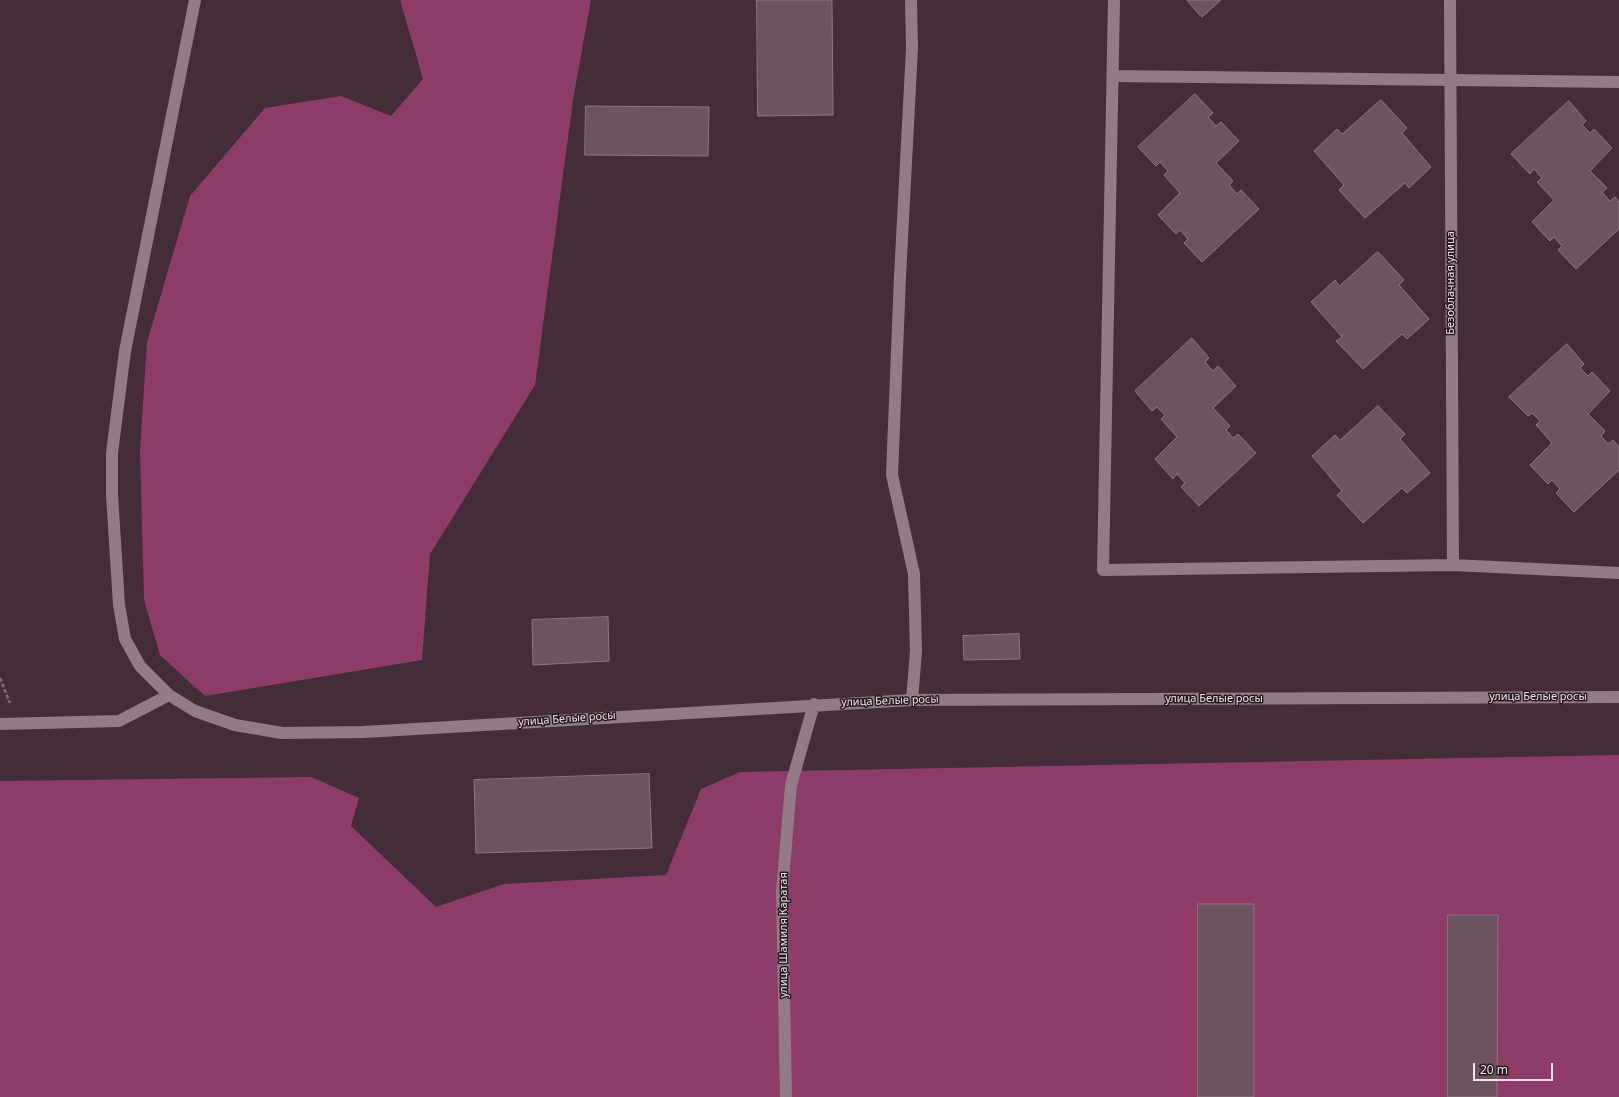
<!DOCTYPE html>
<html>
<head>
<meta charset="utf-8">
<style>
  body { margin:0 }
  #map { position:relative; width:1619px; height:1097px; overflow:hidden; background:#442d39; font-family:"Noto Sans",sans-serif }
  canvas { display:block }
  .scale { position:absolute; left:1473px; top:1063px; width:80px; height:18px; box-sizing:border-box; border:2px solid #f1e2e9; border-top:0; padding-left:5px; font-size:12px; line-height:14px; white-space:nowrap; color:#f1e2e9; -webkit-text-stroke:3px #24191e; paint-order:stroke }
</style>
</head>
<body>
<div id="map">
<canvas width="1619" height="1097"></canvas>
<div class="scale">20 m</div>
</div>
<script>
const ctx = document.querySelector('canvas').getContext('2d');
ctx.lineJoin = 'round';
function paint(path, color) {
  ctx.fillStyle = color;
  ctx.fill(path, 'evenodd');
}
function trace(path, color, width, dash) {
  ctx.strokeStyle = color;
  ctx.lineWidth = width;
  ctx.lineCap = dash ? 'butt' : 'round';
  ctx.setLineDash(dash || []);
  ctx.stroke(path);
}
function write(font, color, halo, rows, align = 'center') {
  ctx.font = font + ' "Noto Sans",sans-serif';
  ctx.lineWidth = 3;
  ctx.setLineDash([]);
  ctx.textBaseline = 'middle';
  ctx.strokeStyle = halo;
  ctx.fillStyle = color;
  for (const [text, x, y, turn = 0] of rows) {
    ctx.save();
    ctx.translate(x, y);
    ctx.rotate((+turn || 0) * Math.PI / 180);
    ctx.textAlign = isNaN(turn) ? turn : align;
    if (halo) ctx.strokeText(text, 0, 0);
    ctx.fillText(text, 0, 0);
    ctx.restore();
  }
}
const forest = new Path2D(`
  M 400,0 L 591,0 L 573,100 L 535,385 L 430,554 L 422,660 L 205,696 L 160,655 L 144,600 L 140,451 L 147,342 L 190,196 L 265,108 L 341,96 L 391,116 L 423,79 Z
  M 1619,755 L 1619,1097 L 0,1097 L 0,781 L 311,777 L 359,798 L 351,826 L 436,907 L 504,884 L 666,875 L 701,789 L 740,772 Z`);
const building = new Path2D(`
  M 757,0 L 832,0 L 833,115 L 758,116 Z
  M 1187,0 L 1221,0 L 1202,17 Z
  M 1195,94 L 1213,113 L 1208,117 L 1216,126 L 1221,122 L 1239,141 L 1216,163 L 1233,181 L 1229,185 L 1237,194 L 1241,190 L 1259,209 L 1202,262 L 1184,243 L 1188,239 L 1180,230 L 1176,234 L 1158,215 L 1180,193 L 1164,175 L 1168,171 L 1160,162 L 1156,166 L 1138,147 Z
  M 1381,100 L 1407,128 L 1402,133 L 1431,167 L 1409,188 L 1405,183 L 1365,218 L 1339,190 L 1344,185 L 1314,151 L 1337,129 L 1342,134 Z
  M 1569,101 L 1586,121 L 1582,125 L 1590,133 L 1594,129 L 1612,148 L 1590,171 L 1607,188 L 1602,192 L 1610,201 L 1615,197 L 1619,202 L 1619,229 L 1576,269 L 1558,250 L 1562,246 L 1554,237 L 1550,241 L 1532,222 L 1554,200 L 1537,182 L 1542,178 L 1534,169 L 1530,174 L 1511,154 Z
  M 586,106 L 709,107 L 708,156 L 585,155 Z
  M 1378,252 L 1404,280 L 1399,285 L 1429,319 L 1407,339 L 1402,334 L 1363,369 L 1336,341 L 1342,337 L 1311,302 L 1335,280 L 1339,286 Z
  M 1192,338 L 1209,358 L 1205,362 L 1213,371 L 1218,366 L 1236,386 L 1213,408 L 1230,426 L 1226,430 L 1233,438 L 1238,434 L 1256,453 L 1199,506 L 1181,487 L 1185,483 L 1177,474 L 1173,479 L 1155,459 L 1177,437 L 1161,419 L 1165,415 L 1157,407 L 1152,411 L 1135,391 Z
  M 1567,344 L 1584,364 L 1580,368 L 1588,376 L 1592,372 L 1610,391 L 1588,414 L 1605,431 L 1601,436 L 1608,444 L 1613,440 L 1619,447 L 1619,470 L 1574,512 L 1556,493 L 1560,489 L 1552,480 L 1548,484 L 1530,465 L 1552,443 L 1536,425 L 1540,421 L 1532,413 L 1528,416 L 1509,397 Z
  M 1378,406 L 1405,434 L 1400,439 L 1430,473 L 1407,493 L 1402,488 L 1363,523 L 1337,495 L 1342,491 L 1312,456 L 1335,435 L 1340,440 Z
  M 608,617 L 609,661 L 533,665 L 532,620 Z
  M 1019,634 L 1020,659 L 964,660 L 963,636 Z
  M 649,774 L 652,848 L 476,853 L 474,780 Z
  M 1198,904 L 1254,904 L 1254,1097 L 1198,1097 Z
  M 1448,915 L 1498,915 L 1497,1097 L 1448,1097 Z`);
const path = new Path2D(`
  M 0,678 L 10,703`);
const lane = new Path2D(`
  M 911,0 L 912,48 L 900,277 L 892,475 L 914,574 L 916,651 L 912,700
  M 1113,76 L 1619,82
  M 0,724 L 119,721 L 169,695`);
const street = new Path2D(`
  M 195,0 L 125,351 L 112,453 L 112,495 L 119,605 L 125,639 L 140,666 L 169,695 L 195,711 L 235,725 L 282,733 L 364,732 L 912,700 L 1619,697
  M 1114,0 L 1103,570 L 1453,565 L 1619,573
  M 1450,0 L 1453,565
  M 786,1097 L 782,892 L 791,785 L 814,704`);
const streetNames = [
  ["Безоблачная улица",1451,283,-90],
  ["улица Белые росы",1538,697],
  ["улица Белые росы",1214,699],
  ["улица Белые росы",890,701,-2],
  ["улица Белые росы",567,719,-4],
  ["улица Шамиля Каратая",784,935,-90]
];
paint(forest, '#8d3c69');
paint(building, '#6c535f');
trace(building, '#8f7481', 1);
trace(path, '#816d77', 2.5, [4, 2]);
trace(lane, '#947986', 12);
trace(street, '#947986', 12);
write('11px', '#f1e2e9', '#24191e', streetNames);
</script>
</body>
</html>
